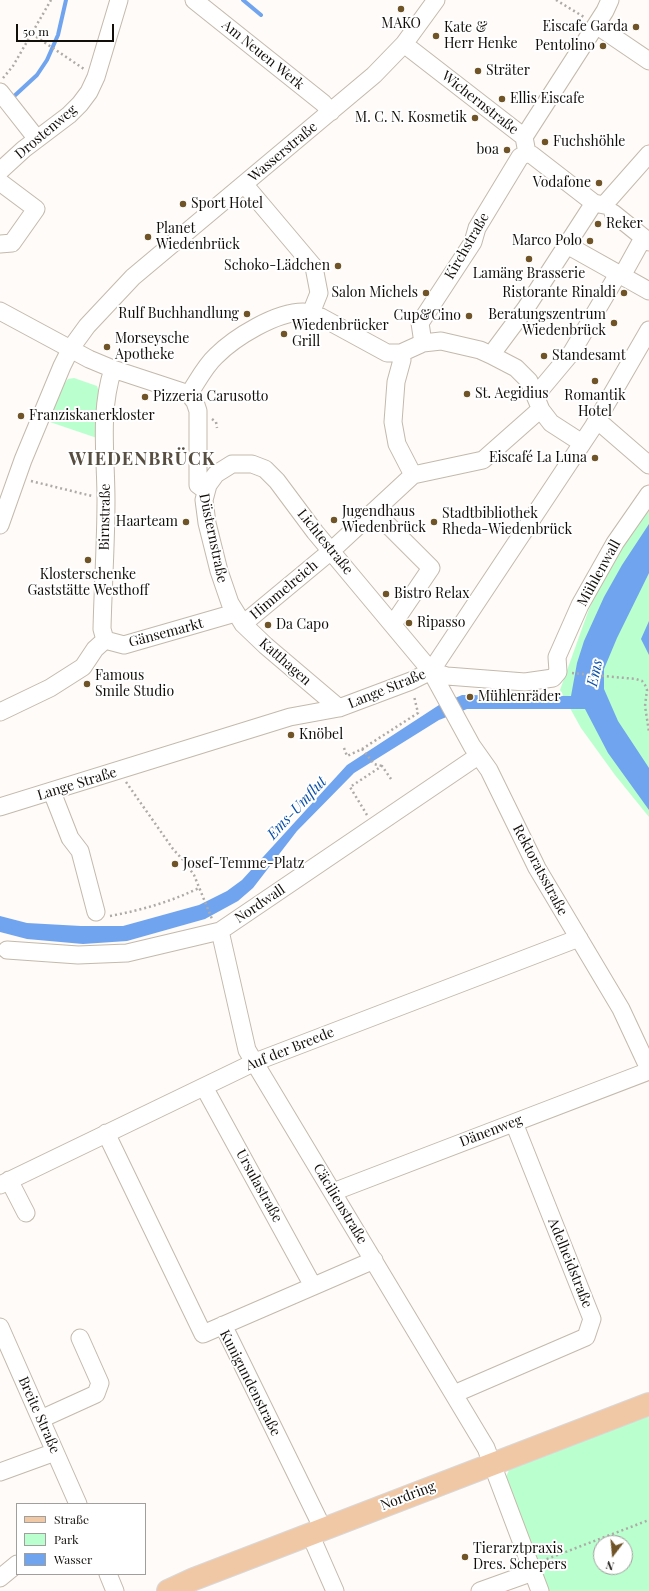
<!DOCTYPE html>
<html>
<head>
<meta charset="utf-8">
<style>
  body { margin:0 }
  #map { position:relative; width:649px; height:1591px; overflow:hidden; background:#fefbf8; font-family:"Playfair Display",serif }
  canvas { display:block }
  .legend { position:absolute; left:16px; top:1503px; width:130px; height:72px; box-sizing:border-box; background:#fff; border:1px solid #a09f9d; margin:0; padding:5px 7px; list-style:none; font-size:12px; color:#120e0a }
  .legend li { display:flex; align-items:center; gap:8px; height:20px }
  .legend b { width:20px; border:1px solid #a09f9d }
  .north { position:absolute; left:593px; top:1535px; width:40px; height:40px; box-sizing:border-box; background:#fff; border:1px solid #a09f9d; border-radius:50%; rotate:196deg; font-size:11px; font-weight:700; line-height:16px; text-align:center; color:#120e0a }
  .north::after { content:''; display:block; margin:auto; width:14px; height:18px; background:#705427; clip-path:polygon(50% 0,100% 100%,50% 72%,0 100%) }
  .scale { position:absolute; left:16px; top:24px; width:98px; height:18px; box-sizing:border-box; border:2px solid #120e0a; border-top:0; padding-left:5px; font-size:12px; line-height:14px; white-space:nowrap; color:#120e0a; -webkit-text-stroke:3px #fff; paint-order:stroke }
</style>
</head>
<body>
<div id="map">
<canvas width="649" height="1591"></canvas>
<ul class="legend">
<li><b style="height:5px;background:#f1c8a5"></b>Straße</li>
<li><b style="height:11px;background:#baffce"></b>Park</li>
<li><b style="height:11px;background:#70a4ef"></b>Wasser</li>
</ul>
<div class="north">N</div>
<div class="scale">50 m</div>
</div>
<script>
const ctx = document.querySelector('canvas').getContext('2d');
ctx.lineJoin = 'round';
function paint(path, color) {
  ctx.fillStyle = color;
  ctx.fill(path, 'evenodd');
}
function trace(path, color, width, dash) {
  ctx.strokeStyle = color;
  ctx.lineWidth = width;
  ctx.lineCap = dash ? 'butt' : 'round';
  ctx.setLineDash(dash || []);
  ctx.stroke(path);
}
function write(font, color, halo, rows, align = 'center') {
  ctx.font = font + ' "Playfair Display",serif';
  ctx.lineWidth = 4;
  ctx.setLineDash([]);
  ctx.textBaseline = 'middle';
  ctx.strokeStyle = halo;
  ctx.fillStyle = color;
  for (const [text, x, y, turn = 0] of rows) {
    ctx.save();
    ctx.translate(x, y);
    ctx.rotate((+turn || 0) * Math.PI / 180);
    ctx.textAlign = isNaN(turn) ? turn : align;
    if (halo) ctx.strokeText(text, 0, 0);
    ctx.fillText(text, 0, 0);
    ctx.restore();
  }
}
const green = new Path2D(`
  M 74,378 L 97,386 L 99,392 L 97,438 L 47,421 L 64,384 L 68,379 Z
  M 649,499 L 649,817 L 615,775 L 581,728 L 560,690 L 589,609 L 613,559 Z
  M 649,1416 L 649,1591 L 549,1591 L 505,1479 L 509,1470 ZM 601,1543 L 625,1543 L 625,1567 L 601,1567 Z`);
const water = new Path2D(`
  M 649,524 L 649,573 L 617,638 L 604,669 L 604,689 L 618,721 L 649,768 L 649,810 L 608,753 L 585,709 L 467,709 L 439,720 L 354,773 L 297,831 L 253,888 L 238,901 L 205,919 L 127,941 L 83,944 L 27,939 L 0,932 L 0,916 L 27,923 L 81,926 L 123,926 L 199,905 L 227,891 L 242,880 L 347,765 L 439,705 L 462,695 L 571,696 L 577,663 L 584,641 L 604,597 L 622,565 Z
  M 649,621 L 649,655 L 641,639 Z`);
const stream = new Path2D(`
  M 243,0 L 261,15
  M 11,99 L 37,75 L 47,60 L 58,35 L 66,0`);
const path = new Path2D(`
  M 556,0 L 584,17
  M 32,34 L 84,69
  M 3,78 L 13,66 L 51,0
  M 212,419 L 216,422 L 217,428
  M 31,481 L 92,496
  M 572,673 L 636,679 L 642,681 L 645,685 L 647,690 L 645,706 L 649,732
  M 344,748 L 347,756 L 362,749 L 418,713 L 414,696
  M 362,749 L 374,764 L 382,766
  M 126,782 L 173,849 L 183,860 L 194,875 L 212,919
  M 367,815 L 350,787 L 382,766 L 391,779
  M 110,916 C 142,910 170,902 199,888
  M 542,1561 L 649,1520`);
const minor = new Path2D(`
  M 194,0 L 323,103 L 331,112
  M 596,25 L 649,61
  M 404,44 L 524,137 L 527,153
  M 0,92 L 37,139
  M 524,137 L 605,11 L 610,0
  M 527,153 L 532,155 L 594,203 L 604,205 L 649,154
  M 0,171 L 24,149 L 69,115 L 80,104 L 89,92 L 96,77 L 119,0
  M 0,182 L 36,209 L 12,243 L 0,244
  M 244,184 L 314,267 L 319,293 L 311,313
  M 613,213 L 649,242
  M 567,245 L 649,291
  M 622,276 L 643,238
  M 0,311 L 89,359 L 113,369 L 189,394
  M 423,343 L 420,323 L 473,242 L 477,228 L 520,157 L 527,153
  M 401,353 L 402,360 L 396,382 L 393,422 L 397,444 L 413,475
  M 491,355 L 526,308 L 594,203
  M 189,394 C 197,382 205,366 216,356 C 235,337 276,312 303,312 C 309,312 315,315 321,317 L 387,353 L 401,353 L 423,343 L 441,341 L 480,350 L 491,355 L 516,368 L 529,381 L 541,410 L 551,423 L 582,443
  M 189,394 L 195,402 L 198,411 L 198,485 L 206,491
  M 536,395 L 572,352 L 618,274
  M 597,420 L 649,465
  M 413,475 L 483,460 L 535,414 L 541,410
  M 374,511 L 431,568 L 393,624
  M 0,525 L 23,460 L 62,366 L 71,348 L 87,326 L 133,277 L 374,75 L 404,44 L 436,0
  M 243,624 L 331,551 L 413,475
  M 105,640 L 102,629 C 103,586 106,543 106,500 C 106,456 99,412 113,369
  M 105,640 L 124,645 L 235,613
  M 431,671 L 447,676 L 525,682 L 553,678 L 558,672 L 557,657 L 580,605 L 615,543 L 649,494
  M 339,708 L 266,646 L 243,624 L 230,603 L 219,571 L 207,523 L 204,500 L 208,485 L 216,474 L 232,464 L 252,464 L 265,469 L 277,481 L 315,532 L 431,671 L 472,746 L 489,770 L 537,868 L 621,1009 L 649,1069
  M 0,712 L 50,688 L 83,667 L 95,649 L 105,640
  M 52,792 L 70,838 L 80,851 L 96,912
  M 0,807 L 290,717 L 339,708 L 411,681 L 431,671 L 593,427 L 649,330
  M 220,931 L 247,1050 L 486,1448 L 540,1591
  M 7,950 L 78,955 L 127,953 L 220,931 L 478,756
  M 204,1087 L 313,1286
  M 106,1133 L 203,1334 L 374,1260
  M 9,1180 L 26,1213
  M 0,1185 L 255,1062 L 579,938
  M 333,1192 L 649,1071
  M 223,1325 L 323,1529
  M 0,1327 L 78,1504
  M 454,1394 L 586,1337 L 592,1319 L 514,1123
  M 41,1419 L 96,1394 L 100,1383 L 80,1338
  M 0,1472 L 55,1452
  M 310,1534 L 335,1591
  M 108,1574 L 115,1591
  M 0,1578 L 17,1564
  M 480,1591 L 533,1572`);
const major = new Path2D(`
  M 168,1591 L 194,1579 L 649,1404`);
const markers = [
  [401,9,4,"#705427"],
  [636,27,4,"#705427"],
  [436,36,4,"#705427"],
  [603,46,4,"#705427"],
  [478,71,4,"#705427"],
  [502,99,4,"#705427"],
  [475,118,4,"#705427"],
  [545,142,4,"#705427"],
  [507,150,4,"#705427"],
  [599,183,4,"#705427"],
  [183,204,4,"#705427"],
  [598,224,4,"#705427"],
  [148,237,4,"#705427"],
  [590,241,4,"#705427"],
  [529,259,4,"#705427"],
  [338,266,4,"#705427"],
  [426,293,4,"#705427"],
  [624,293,4,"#705427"],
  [247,314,4,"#705427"],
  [469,316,4,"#705427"],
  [614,323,4,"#705427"],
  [284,334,4,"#705427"],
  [107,347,4,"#705427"],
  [544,356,4,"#705427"],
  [595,381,4,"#705427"],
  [467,394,4,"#705427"],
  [145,397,4,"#705427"],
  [21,416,4,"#705427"],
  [595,458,4,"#705427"],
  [334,520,4,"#705427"],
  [186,522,4,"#705427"],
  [434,522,4,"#705427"],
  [88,560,4,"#705427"],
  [386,594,4,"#705427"],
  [409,623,4,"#705427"],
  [268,625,4,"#705427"],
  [87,684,4,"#705427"],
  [470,697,4,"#705427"],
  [291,735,4,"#705427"],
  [175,864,4,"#705427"],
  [465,1557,4,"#705427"]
];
const poiNames = [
  ["MAKO",401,24,"center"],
  ["Eiscafe Garda",628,27,"right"],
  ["Kate &",444,28],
  ["Herr Henke",444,44],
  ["Pentolino",595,46,"right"],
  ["Sträter",486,71],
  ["Ellis Eiscafe",510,99],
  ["M. C. N. Kosmetik",467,118,"right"],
  ["Fuchshöhle",553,142],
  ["boa",499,150,"right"],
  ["Vodafone",591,183,"right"],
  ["Sport Hotel",191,204],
  ["Reker",606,224],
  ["Planet",156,229],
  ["Wiedenbrück",156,245],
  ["Marco Polo",582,241,"right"],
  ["Schoko-Lädchen",330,266,"right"],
  ["Lamäng Brasserie",529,274,"center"],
  ["Salon Michels",418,293,"right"],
  ["Ristorante Rinaldi",616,293,"right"],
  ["Rulf Buchhandlung",239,314,"right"],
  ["Beratungszentrum",606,315,"right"],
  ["Wiedenbrück",606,331,"right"],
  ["Cup&Cino",461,316,"right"],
  ["Wiedenbrücker",292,326],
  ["Grill",292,342],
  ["Morseysche",115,339],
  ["Apotheke",115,355],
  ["Standesamt",552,356],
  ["St. Aegidius",475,394],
  ["Romantik",595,396,"center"],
  ["Hotel",595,412,"center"],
  ["Pizzeria Carusotto",153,397],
  ["Franziskanerkloster",29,416],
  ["Eiscafé La Luna",587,458,"right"],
  ["Jugendhaus",342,512],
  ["Wiedenbrück",342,528],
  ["Stadtbibliothek",442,514],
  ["Rheda-Wiedenbrück",442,530],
  ["Haarteam",178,522,"right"],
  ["Klosterschenke",88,575,"center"],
  ["Gaststätte Westhoff",88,591,"center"],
  ["Bistro Relax",394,594],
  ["Ripasso",417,623],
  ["Da Capo",276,625],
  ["Famous",95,676],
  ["Smile Studio",95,692],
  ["Mühlenräder",478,697],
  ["Knöbel",299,735],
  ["Josef-Temme-Platz",183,864],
  ["Tierarztpraxis",473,1549],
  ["Dres. Schepers",473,1565]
];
const streetNames = [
  ["Am Neuen Werk",263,55,39],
  ["Wichernstraße",480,103,38],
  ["Drostenweg",46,132,-40],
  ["Wasserstraße",283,152,-40],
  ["Kirchstraße",467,246,-60],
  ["Birnstraße",105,517,-89],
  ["Düsternstraße",213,538,78],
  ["Lichtestraße",325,542,51],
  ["Mühlenwall",599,573,-61],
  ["Himmelreich",284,590,-40],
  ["Gänsemarkt",166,633,-15],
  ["Katthagen",285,662,41],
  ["Lange Straße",387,689,-22],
  ["Lange Straße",77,784,-17],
  ["Rektoratsstraße",540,870,62],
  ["Nordwall",260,904,-34],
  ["Auf der Breede",290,1049,-22],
  ["Dänenweg",491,1131,-21],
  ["Ursulastraße",259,1186,61],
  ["Cäcilienstraße",340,1204,59],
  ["Adelheidstraße",570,1263,68],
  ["Kunigundenstraße",250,1383,63],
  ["Breite Straße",39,1415,66],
  ["Nordring",408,1496,-21]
];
const waterNames = [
  ["Ems",595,673,-78],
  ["Ems-Umflut",297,808,-47]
];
const districtNames = [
  ["WIEDENBRÜCK",142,459]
];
paint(green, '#baffce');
paint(water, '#70a4ef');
trace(stream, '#70a4ef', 4);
trace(minor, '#c4b9ab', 19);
trace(major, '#d9d8d8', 24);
trace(path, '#aeaaa7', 2.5, [2, 3]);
trace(minor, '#fff', 17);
trace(major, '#f1c8a5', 22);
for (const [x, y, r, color] of markers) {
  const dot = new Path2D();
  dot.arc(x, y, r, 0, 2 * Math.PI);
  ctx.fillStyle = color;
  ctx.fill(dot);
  trace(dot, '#fff', 1.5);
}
write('14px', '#120e0a', '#fff', poiNames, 'left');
write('14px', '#120e0a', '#fff', streetNames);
write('italic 15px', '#0c51a8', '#fff', waterNames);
ctx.letterSpacing = '1px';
write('bold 18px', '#574e42', '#fff', districtNames);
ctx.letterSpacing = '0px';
</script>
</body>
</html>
